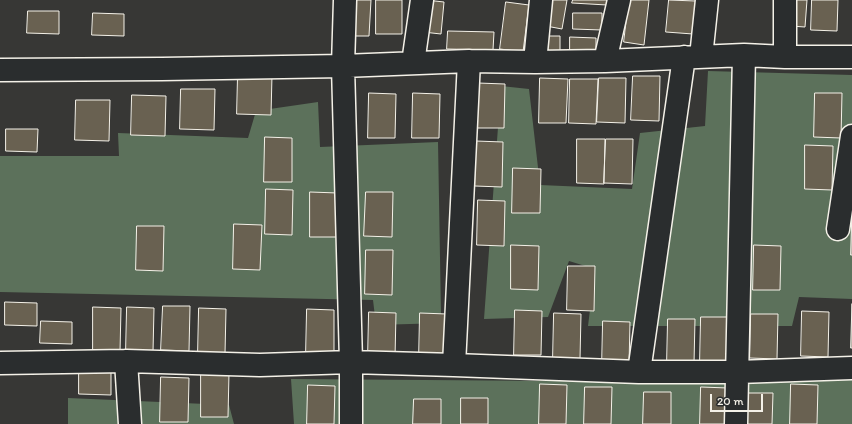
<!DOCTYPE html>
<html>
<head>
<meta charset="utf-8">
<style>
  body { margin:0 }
  #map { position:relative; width:852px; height:424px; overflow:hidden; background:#373735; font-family:Itim,sans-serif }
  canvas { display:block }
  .scale { position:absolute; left:710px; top:394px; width:53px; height:18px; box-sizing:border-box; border:2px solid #f4f1e8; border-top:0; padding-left:5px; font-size:12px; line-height:14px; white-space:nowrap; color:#f4f1e8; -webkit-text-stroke:3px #2a2d2e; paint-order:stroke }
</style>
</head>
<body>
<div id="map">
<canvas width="852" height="424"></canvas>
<div class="scale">20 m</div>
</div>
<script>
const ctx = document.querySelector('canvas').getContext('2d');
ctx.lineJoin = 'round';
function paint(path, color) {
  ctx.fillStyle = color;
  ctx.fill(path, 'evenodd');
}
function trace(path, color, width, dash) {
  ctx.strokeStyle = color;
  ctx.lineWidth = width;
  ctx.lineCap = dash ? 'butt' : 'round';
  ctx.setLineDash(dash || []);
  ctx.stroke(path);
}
const green = new Path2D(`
  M 708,71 L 852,75 L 852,299 L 799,297 L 792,326 L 588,326 L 595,269 L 569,261 L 548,317 L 484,319 L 501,86 L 529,89 L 540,185 L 632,189 L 640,133 L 705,126 Z
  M 318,102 L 320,147 L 438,142 L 441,315 L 444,323 L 376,325 L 373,300 L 0,292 L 0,156 L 119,156 L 118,133 L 248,138 L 256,111 Z
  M 852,377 L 852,424 L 294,424 L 291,379 L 694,382 Z
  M 68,398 L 229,405 L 234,424 L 68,424 Z`);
const building = new Path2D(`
  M 350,0 L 371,0 L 369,36 L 348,36 Z
  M 376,0 L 402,0 L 402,34 L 376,34 Z
  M 426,0 L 444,2 L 441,34 L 423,32 Z
  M 550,0 L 567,0 L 562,29 L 546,26 Z
  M 573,0 L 607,0 L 607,5 L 572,3 Z
  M 629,0 L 649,0 L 644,45 L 624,42 Z
  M 669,0 L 696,1 L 693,34 L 666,32 Z
  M 792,0 L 807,0 L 805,27 L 790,26 Z
  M 812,0 L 838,0 L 837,31 L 811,30 Z
  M 506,2 L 529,5 L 523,52 L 500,49 Z
  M 28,11 L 59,11 L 59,34 L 27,33 Z
  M 93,13 L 124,14 L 124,36 L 92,35 Z
  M 573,13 L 602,13 L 602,30 L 573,29 Z
  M 448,31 L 494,32 L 493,50 L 447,49 Z
  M 540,36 L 560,36 L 560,54 L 540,54 Z
  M 570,37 L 596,38 L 596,52 L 570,52 Z
  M 238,74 L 272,75 L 271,115 L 237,114 Z
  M 633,76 L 660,76 L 659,121 L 631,120 Z
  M 540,78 L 568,79 L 566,123 L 539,123 Z
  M 599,78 L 626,78 L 625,123 L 597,122 Z
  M 570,79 L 598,79 L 596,124 L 569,123 Z
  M 478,83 L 505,84 L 504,128 L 477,128 Z
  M 181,89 L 215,89 L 214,130 L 180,129 Z
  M 369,93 L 396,94 L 395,138 L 368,138 Z
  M 413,93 L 440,94 L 439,138 L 412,138 Z
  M 815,93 L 842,93 L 841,138 L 814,137 Z
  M 132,95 L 166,96 L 165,136 L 131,135 Z
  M 76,100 L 110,100 L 109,141 L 75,140 Z
  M 6,129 L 38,129 L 37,152 L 6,151 Z
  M 265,137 L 292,138 L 292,182 L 264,182 Z
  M 577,139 L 605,139 L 604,184 L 577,183 Z
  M 606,139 L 633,139 L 632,184 L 604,183 Z
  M 476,141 L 503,142 L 502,187 L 475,186 Z
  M 805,145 L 833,146 L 832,190 L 805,189 Z
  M 513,168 L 541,169 L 540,213 L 512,213 Z
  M 266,189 L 293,190 L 292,235 L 265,234 Z
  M 310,192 L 338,193 L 337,237 L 310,237 Z
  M 366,192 L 393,192 L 392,237 L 364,236 Z
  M 478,200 L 505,201 L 504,246 L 477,245 Z
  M 852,210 L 852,255 L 851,255 Z
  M 234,224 L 262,225 L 260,270 L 233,269 Z
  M 137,226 L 164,226 L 163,271 L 136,270 Z
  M 511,245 L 539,246 L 538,290 L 511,289 Z
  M 754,245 L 781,246 L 780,290 L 753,290 Z
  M 366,250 L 393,250 L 392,295 L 365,294 Z
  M 568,266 L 595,266 L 594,311 L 567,310 Z
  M 5,302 L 37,303 L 37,326 L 5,325 Z
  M 852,304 L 852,348 L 851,348 Z
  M 163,306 L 190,306 L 189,351 L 161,350 Z
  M 93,307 L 121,308 L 120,352 L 93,352 Z
  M 127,307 L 154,308 L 153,352 L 126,351 Z
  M 199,308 L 226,309 L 225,354 L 198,353 Z
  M 307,309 L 334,310 L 334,355 L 306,354 Z
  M 515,310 L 542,311 L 541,355 L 514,355 Z
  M 802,311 L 829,312 L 828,357 L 801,356 Z
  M 369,312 L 396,313 L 395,358 L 368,357 Z
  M 420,313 L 447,314 L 446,358 L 419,358 Z
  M 554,313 L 581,314 L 580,359 L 553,358 Z
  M 751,314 L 778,314 L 777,359 L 750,358 Z
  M 701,317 L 729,317 L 727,362 L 700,361 Z
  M 668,319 L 695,319 L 694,364 L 667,363 Z
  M 41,321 L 72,322 L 72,344 L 40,343 Z
  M 603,321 L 630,322 L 629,366 L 602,366 Z
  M 79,372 L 111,372 L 111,395 L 79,394 Z
  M 201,372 L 229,373 L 228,417 L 201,417 Z
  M 161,377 L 189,378 L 188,422 L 160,422 Z
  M 540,384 L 567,385 L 566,424 L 539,424 Z
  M 791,384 L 818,385 L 817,424 L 790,424 Z
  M 308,385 L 335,386 L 334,424 L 307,424 Z
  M 585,387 L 612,387 L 611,424 L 584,424 Z
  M 701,387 L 728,388 L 727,424 L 700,424 Z
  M 644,392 L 671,392 L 671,424 L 643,424 Z
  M 746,393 L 773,393 L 772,424 L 745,424 Z
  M 461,398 L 488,398 L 488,424 L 461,424 Z
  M 414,399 L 441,399 L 441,424 L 413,424 Z`);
const street = new Path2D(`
  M 345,0 L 343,66 L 351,362 L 351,424
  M 701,57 L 707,0
  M 785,57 L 785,0
  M 605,61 L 619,0
  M 535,62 L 541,0
  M 413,63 L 422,0
  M 0,70 L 162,69 L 343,66 L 469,61 L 535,62 L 605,61 L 744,55 L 785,57 L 852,57
  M 838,229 L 852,136
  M 126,361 L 130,424
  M 0,363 L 126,361 L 260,365 L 351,362 L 454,365 L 639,372 L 738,372 L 852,368
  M 454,365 L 469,61
  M 639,372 L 684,57
  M 736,424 L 744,55`);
paint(green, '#5c715b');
paint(building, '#696151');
trace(building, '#f4f1e8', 1);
trace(street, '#f4f1e8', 25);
trace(street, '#2a2d2e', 22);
</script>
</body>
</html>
